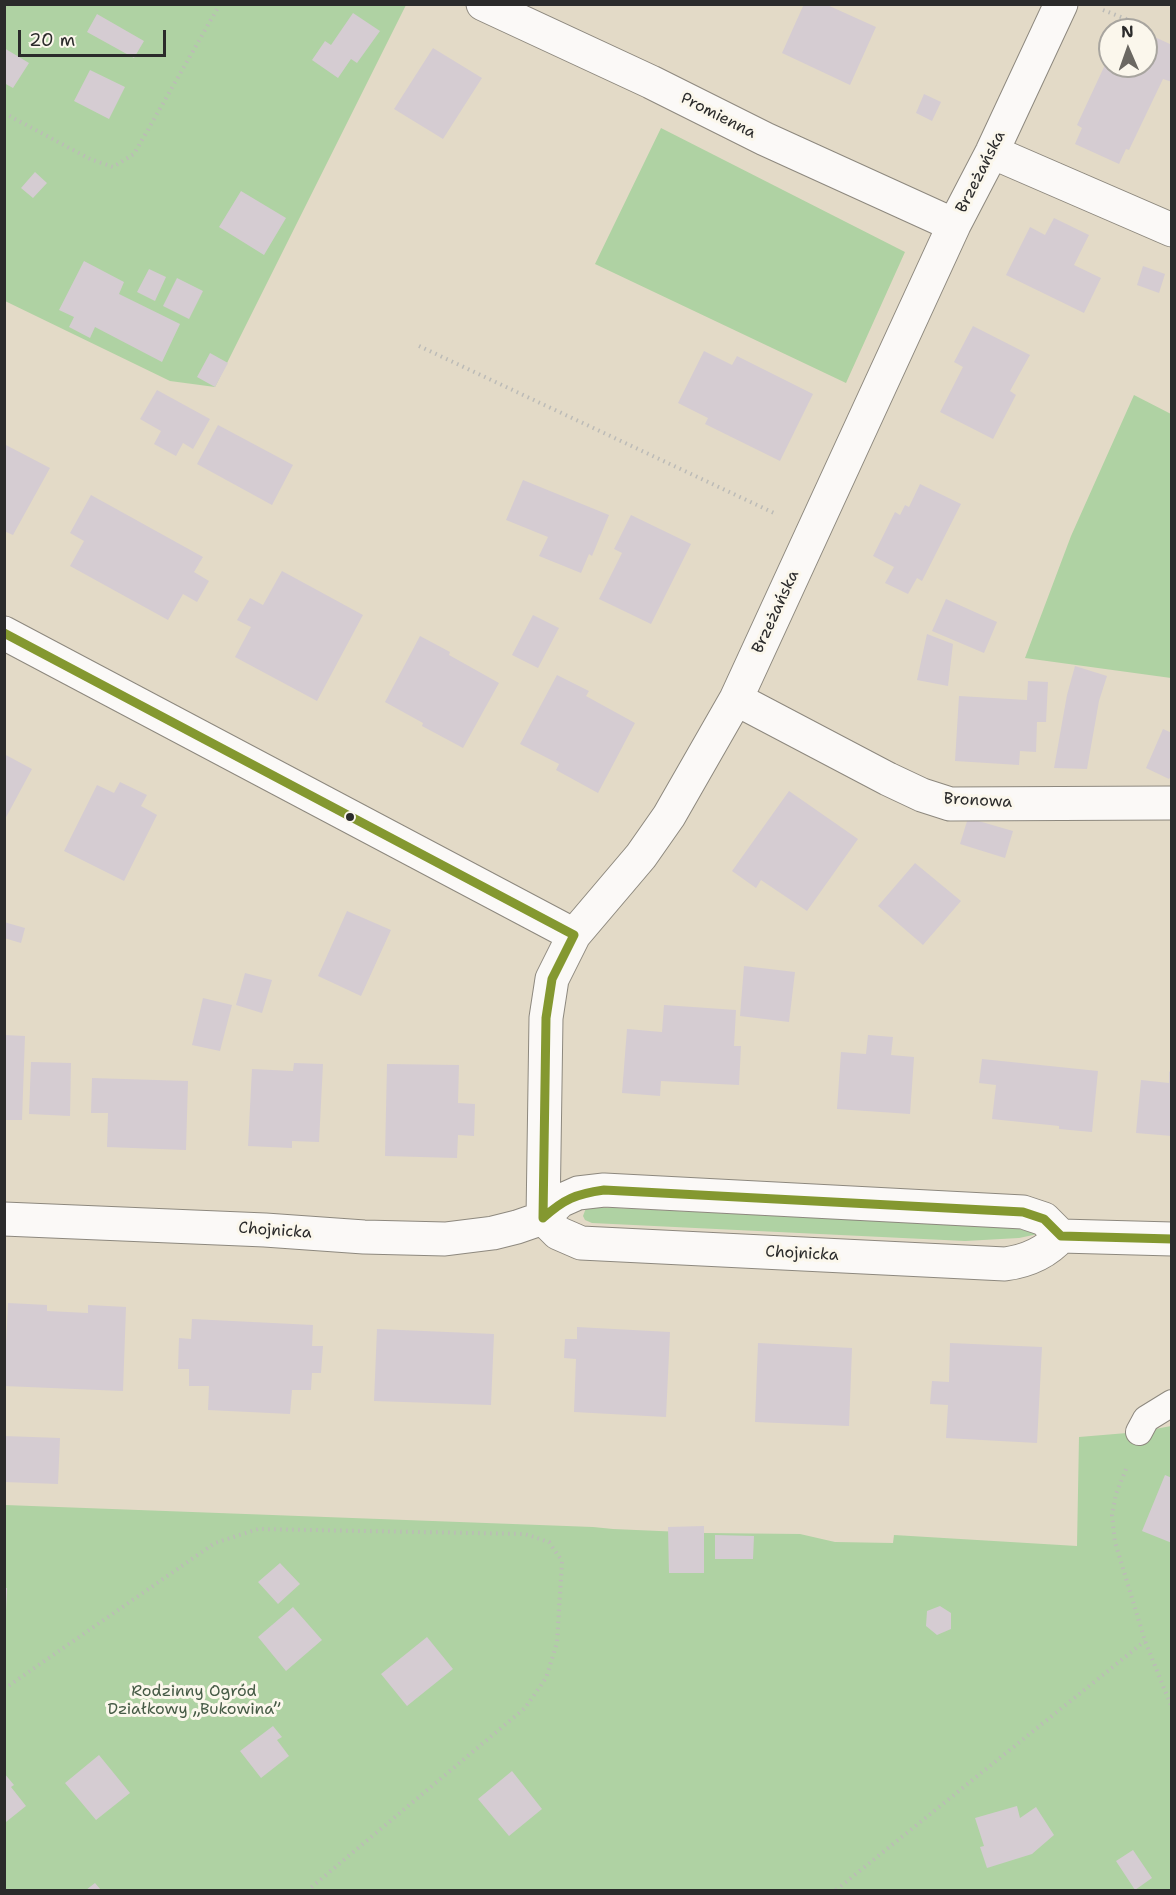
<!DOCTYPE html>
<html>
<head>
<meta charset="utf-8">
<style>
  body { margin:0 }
  #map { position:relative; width:1176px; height:1895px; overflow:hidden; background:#e3dac7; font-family:"Shantell Sans",sans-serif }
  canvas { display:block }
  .frame { position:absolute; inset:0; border:6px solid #2b2b2b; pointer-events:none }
  .north { position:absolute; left:1098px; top:18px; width:60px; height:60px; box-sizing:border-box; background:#fbf7ec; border:2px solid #a8a59f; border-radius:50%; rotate:358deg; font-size:16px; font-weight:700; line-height:24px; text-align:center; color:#2b2b2b }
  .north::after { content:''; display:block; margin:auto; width:21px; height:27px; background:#6b6862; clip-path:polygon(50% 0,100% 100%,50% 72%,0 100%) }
  .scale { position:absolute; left:18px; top:30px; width:148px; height:27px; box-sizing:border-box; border:3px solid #2b2b2b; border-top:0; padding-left:8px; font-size:18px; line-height:21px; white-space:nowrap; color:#2b2b2b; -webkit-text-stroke:4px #fbf7ec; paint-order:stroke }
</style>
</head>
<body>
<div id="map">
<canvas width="1176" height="1895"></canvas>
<div class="frame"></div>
<div class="north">N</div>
<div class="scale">20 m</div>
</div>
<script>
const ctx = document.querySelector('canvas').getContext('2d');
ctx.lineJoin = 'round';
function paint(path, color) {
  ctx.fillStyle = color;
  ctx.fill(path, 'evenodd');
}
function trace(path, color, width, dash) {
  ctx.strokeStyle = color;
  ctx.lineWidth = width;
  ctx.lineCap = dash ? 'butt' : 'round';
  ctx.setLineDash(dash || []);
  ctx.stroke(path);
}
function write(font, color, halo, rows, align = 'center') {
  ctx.font = font + ' "Shantell Sans",sans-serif';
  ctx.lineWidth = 6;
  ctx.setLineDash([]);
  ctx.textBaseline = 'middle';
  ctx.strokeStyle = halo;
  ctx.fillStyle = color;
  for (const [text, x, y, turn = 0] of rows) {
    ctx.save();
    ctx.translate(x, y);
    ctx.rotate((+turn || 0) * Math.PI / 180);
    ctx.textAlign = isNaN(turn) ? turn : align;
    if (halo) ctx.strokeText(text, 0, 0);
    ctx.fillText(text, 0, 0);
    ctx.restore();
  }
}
const green = new Path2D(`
  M 4,5 L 406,5 L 215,387 L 170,381 L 5,301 Z
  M 661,128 L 905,252 L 846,383 L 595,264 Z
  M 1134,395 L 1171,414 L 1171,678 L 1025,658 L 1071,536 Z
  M 594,1207 L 964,1225 L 1019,1229 L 1038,1234 L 1019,1238 L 965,1241 L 592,1223 L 585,1220 L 583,1216 L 586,1208 Z
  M 1171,1426 L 1171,1890 L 5,1890 L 5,1505 L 593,1527 L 613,1529 L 705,1533 L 800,1534 L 835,1542 L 893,1543 L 894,1535 L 1077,1546 L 1079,1437 L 1139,1432 Z`);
const building = new Path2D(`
  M 804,4 L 825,4 L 876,27 L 850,85 L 782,53 Z
  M 353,13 L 380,31 L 357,63 L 351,59 L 338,78 L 312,60 L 325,41 L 331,45 Z
  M 97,14 L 144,41 L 134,58 L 87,32 Z
  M 1146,33 L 1172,45 L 1172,82 L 1163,79 L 1129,150 L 1126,149 L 1119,164 L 1075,144 L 1082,128 L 1077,125 L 1110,54 L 1110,66 L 1146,66 Z
  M 4,48 L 29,63 L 13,88 L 4,83 Z
  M 433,48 L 482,78 L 443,139 L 394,109 Z
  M 90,70 L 125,87 L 109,119 L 74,101 Z
  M 924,94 L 941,102 L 932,121 L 916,113 Z
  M 35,172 L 47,183 L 33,198 L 21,188 Z
  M 241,191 L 286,218 L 264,255 L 219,227 Z
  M 1054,218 L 1089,235 L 1074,265 L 1101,278 L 1084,313 L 1006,275 L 1030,227 L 1045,235 Z
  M 84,261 L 124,282 L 119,294 L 180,324 L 162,362 L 95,327 L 90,338 L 69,327 L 74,317 L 59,310 Z
  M 1143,266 L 1165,274 L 1159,293 L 1137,285 Z
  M 149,269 L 166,277 L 155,301 L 137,292 Z
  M 177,278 L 203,291 L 189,319 L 163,306 Z
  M 973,326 L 1030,355 L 1010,391 L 1016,395 L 993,439 L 940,412 L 963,367 L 954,362 Z
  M 704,351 L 732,365 L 737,356 L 813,394 L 780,461 L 705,424 L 708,418 L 678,403 Z
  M 210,353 L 228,363 L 215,387 L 197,377 Z
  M 157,390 L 210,419 L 193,449 L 183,443 L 176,456 L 154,444 L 161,431 L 140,419 Z
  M 218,425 L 293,465 L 272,505 L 197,464 Z
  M 4,444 L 50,468 L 13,535 L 4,531 Z
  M 523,480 L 609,515 L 592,556 L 589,554 L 581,573 L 539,556 L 548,537 L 506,520 Z
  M 920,484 L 961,504 L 922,581 L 917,578 L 908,594 L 885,583 L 894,567 L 873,556 L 895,512 L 900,515 L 905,505 L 909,507 Z
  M 91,495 L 203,557 L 194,572 L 209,581 L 197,602 L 183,594 L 168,620 L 70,566 L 84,541 L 70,533 Z
  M 631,515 L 691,544 L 651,624 L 599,599 L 622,553 L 614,549 Z
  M 282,571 L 363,615 L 317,701 L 235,657 L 251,627 L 237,620 L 250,598 L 263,605 Z
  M 946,599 L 997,622 L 984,653 L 932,631 Z
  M 533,615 L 559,628 L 538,668 L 512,655 Z
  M 927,634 L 953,644 L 948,686 L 917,680 Z
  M 420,636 L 450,652 L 449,655 L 499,683 L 463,748 L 422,726 L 423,723 L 385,702 Z
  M 1075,666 L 1107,676 L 1099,701 L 1087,769 L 1054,768 L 1067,695 Z
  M 557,675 L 589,691 L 586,696 L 635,723 L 598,793 L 556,770 L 559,764 L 520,744 Z
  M 1028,681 L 1048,682 L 1046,722 L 1037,722 L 1036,752 L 1020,751 L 1019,765 L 955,761 L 959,696 L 1027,700 Z
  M 1163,729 L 1172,733 L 1172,774 L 1169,779 L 1146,768 Z
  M 4,754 L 32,769 L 4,821 Z
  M 120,782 L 147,795 L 141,806 L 157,815 L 124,881 L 64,851 L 97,785 L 114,793 Z
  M 789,791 L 858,839 L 807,911 L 761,880 L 756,888 L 732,871 Z
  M 968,818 L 1013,831 L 1005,858 L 960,844 Z
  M 915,863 L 961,901 L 923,945 L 878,906 Z
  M 347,911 L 391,930 L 361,996 L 318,976 Z
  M 4,922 L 25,928 L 21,943 L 4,938 Z
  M 744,966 L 795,972 L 789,1022 L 740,1016 Z
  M 245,973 L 272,980 L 262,1013 L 236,1005 Z
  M 203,998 L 232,1005 L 220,1051 L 192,1045 Z
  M 664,1005 L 736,1010 L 734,1046 L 741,1046 L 739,1085 L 661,1081 L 660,1096 L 622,1093 L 627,1029 L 662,1032 Z
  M 4,1035 L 25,1036 L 22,1120 L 4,1120 Z
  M 868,1035 L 893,1037 L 891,1055 L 914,1057 L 910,1114 L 837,1109 L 841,1052 L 866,1054 Z
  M 982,1059 L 1098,1071 L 1092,1132 L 1059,1129 L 1059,1126 L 992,1119 L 996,1085 L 979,1083 Z
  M 31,1062 L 71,1063 L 70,1116 L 29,1114 Z
  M 294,1063 L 323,1064 L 319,1142 L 292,1141 L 292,1148 L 248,1146 L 252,1069 L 293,1071 Z
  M 387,1064 L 459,1065 L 458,1103 L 475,1104 L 474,1136 L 458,1135 L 457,1158 L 385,1156 Z
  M 1172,1070 L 1172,1136 L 1136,1133 L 1141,1080 L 1169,1083 L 1169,1072 Z
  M 92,1078 L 188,1081 L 186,1150 L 107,1147 L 108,1113 L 91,1113 Z
  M 8,1303 L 47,1305 L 47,1311 L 88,1313 L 88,1305 L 126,1307 L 123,1391 L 4,1386 Z
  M 192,1319 L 313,1325 L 312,1346 L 323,1346 L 321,1373 L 312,1373 L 311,1390 L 292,1390 L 290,1414 L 208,1410 L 209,1386 L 189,1386 L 189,1369 L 178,1369 L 179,1338 L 191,1339 Z
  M 577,1327 L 670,1332 L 666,1417 L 574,1412 L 576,1359 L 564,1358 L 565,1339 L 577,1339 Z
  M 377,1329 L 494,1334 L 491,1405 L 374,1401 Z
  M 758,1343 L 852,1348 L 849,1426 L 755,1422 Z
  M 950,1343 L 1042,1347 L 1037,1443 L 946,1438 L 948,1405 L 930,1404 L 932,1381 L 949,1382 Z
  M 4,1436 L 60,1438 L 58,1484 L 4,1482 Z
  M 1165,1475 L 1172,1478 L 1172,1543 L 1142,1531 Z
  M 704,1526 L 704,1573 L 669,1573 L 668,1527 Z
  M 715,1535 L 754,1536 L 753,1559 L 715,1559 Z
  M 280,1563 L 300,1584 L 278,1604 L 258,1582 Z
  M 4,1588 L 7,1588 L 6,1611 L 4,1611 Z
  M 940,1606 L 951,1613 L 951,1629 L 937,1635 L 926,1626 L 927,1611 Z
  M 293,1607 L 322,1640 L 286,1671 L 258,1637 Z
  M 427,1637 L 453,1669 L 407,1706 L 381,1674 Z
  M 273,1726 L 282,1737 L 277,1740 L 289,1756 L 261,1778 L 240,1751 Z
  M 99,1755 L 130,1793 L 96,1820 L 65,1783 Z
  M 512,1771 L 542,1809 L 509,1836 L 478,1799 Z
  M 4,1773 L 14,1785 L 11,1787 L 26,1806 L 6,1822 Z
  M 1017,1806 L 1020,1818 L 1036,1807 L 1054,1835 L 1032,1854 L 987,1868 L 980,1847 L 984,1846 L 975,1818 Z
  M 1133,1850 L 1152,1878 L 1135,1890 L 1116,1861 Z
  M 95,1883 L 101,1890 L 86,1890 Z`);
const path = new Path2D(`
  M 1103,10 L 1144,26
  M 4,113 L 90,159 L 113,167 L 134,154 L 220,4
  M 419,346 L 774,513
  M 1126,1469 L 1116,1494 L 1112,1515 L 1115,1542 L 1145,1641 L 1172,1708
  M 4,1689 L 215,1543 L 258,1529 L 525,1534 L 549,1542 L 562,1561 L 557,1643 L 546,1678 L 525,1708 L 308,1890
  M 836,1890 L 1145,1641`);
const lane = new Path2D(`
  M 1139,1432 L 1146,1419 L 1172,1403`);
const street = new Path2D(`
  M 483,4 L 651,82 L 765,139 L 954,225
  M 992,152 L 1172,230
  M 4,633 L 574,935
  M 736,699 L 888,779 L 922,795 L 950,804 L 1172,803
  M 543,1218 L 546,1018 L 552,979 L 574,935 L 641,856 L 669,816 L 736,699 L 954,225 L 992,152 L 1061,4
  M 543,1218 L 558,1233 L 581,1243 L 1005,1264 C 1027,1261 1046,1253 1061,1236
  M 4,1219 L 265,1230 L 364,1237 L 445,1239 L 493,1233 L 517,1227 L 543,1218 L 560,1201 L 578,1193 L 604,1190 L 1023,1212 L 1044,1219 L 1061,1236 L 1172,1239`);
const bus1 = new Path2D(`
  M 4,633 L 574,935
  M 543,1218 C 564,1199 576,1194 604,1190 L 1023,1212 L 1044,1219 L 1061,1236 L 1172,1239
  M 543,1218 L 546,1018 L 552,979 L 574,935`);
const markers = [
  [350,817,5,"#2b2b2b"]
];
const streetNames = [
  ["Promienna",718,116,27],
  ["Brzeżańska",981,172,-63],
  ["Brzeżańska",776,612,-65],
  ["Bronowa",978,801,3],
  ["Chojnicka",275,1231,4],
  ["Chojnicka",802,1254,3]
];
const parkNames = [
  ["Rodzinny Ogród",194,1692],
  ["Działkowy „Bukowina”",194,1710]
];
paint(green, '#afd2a3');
paint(building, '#d5ccd2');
trace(lane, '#8d887e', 28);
trace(street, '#8d887e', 35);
trace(path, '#bcbbb7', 4, [1.5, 4.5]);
trace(lane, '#fbf9f7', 26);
trace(street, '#fbf9f7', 33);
trace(bus1, '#849830', 9);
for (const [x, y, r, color] of markers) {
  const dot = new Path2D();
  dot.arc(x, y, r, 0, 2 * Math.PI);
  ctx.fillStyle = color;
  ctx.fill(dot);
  trace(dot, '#fbf7ec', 2);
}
write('16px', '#2b2b2b', '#fbf7ec', streetNames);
write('16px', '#465b46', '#fbf7ec', parkNames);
</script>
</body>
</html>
